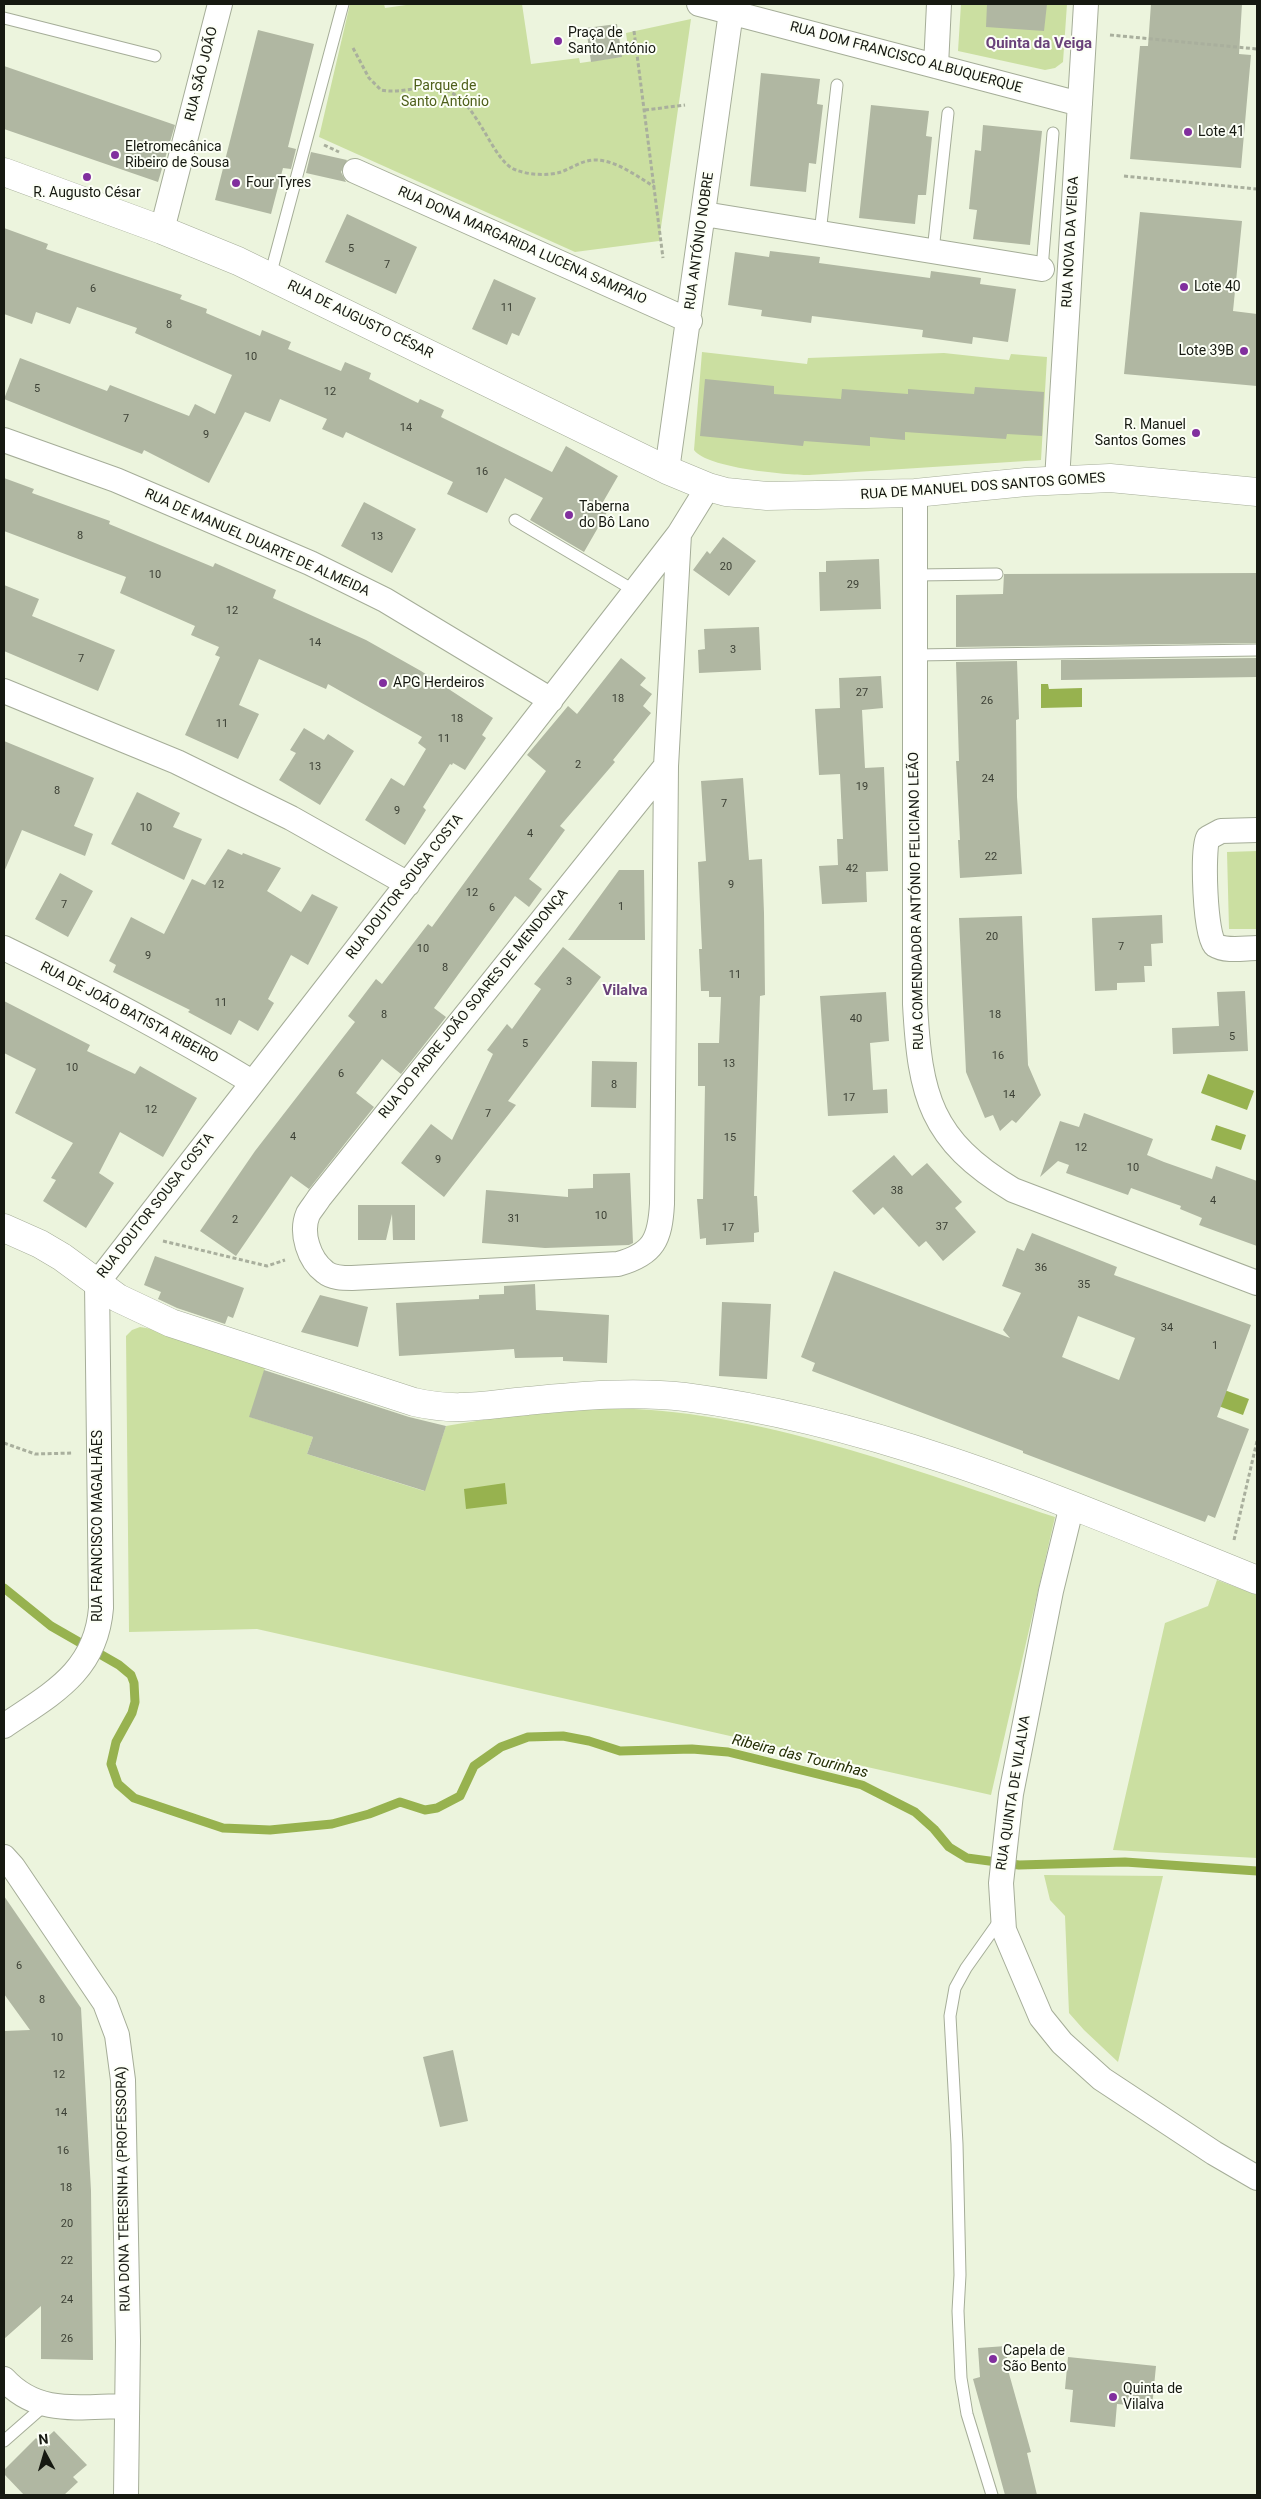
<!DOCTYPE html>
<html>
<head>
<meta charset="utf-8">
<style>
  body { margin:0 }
  #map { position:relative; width:1261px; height:2499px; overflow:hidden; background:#ecf4dd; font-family:Roboto,sans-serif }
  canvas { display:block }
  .frame { position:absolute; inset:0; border:5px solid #161911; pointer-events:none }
  .north { position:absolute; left:20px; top:2429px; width:50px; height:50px; -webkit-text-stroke:4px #fcfff6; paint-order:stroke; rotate:354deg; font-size:14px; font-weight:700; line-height:20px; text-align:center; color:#161911 }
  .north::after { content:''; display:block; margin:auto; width:18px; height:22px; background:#161911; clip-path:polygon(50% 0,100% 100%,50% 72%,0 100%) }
</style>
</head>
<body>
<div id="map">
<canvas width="1261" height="2499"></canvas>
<div class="frame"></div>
<div class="north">N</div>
</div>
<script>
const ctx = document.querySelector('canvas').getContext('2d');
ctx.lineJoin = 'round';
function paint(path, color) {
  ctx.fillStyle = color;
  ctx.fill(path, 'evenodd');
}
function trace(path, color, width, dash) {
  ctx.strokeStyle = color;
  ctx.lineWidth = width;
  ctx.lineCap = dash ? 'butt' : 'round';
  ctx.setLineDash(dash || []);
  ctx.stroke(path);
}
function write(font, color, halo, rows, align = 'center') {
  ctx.font = font + ' Roboto,sans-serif';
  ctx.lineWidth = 4;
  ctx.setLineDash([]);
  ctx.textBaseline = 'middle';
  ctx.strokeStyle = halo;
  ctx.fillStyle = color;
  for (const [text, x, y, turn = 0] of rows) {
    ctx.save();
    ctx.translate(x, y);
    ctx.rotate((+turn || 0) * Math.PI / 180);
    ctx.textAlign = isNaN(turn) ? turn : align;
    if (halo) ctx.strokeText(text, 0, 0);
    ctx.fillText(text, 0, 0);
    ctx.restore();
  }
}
const green = new Path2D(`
  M 350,4 L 384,4 L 385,8 L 413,4 L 522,4 L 531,64 L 579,58 L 580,63 L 621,57 L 621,50 L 628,48 L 626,33 L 691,19 L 659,241 L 575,252 L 319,137 Z
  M 961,4 L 1067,4 L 1063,62 L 1055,68 L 1045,70 L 958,51 Z
  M 702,352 L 807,364 L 808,358 L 944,353 L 1009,360 L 1011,354 L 1047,357 L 1041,460 L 809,475 C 786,475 707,468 694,450 Z
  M 1257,851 L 1257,929 L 1229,929 L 1227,852 Z
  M 140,1327 L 152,1329 L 265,1368 L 250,1417 L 313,1437 L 307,1454 L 424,1491 L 446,1426 C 489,1419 534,1411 577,1409 C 735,1400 907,1468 1055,1517 L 991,1795 L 257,1629 L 129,1632 L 126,1336 L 132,1330 Z
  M 1217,1580 L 1257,1595 L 1257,1858 L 1113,1850 L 1165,1623 L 1208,1606 Z
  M 1044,1875 L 1163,1876 L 1118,2062 L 1084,2030 L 1069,2013 L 1065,1916 L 1050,1900 Z`);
const water = new Path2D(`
  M 1041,684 L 1048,684 L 1049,689 L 1082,688 L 1082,707 L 1041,708 Z
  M 1208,1074 L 1254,1091 L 1247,1110 L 1201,1093 Z
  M 1216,1125 L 1246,1135 L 1241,1150 L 1211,1140 Z
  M 1208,1384 L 1249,1399 L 1243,1415 L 1202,1400 Z
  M 505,1483 L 507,1504 L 466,1509 L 464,1489 Z`);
const stream = new Path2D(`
  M 4,1588 L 51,1626 L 119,1665 L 131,1675 L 134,1683 L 135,1702 L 132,1713 L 116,1742 L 111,1764 L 118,1784 L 134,1798 L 223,1828 L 270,1830 L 332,1824 L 369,1814 L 400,1802 L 425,1810 L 437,1808 L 460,1796 L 474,1766 L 501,1747 L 528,1737 L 563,1736 L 589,1741 L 620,1751 L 692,1749 L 728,1752 L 862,1785 L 915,1812 L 934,1829 L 949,1847 L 967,1858 L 1019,1865 L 1125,1862 L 1257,1871`);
const building = new Path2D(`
  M 987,4 L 1047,4 L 1044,31 L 986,27 Z
  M 1151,4 L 1242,4 L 1239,54 L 1251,55 L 1241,168 L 1130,159 L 1140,46 L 1148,46 Z
  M 617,24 L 622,57 L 591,62 L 586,28 Z
  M 258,30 L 314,44 L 288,147 L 296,149 L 291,169 L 283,168 L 271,214 L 215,200 Z
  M 4,66 L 175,125 L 158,182 L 4,129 Z
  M 761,73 L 820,79 L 817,104 L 823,105 L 816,164 L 809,163 L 806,192 L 750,186 Z
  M 871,105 L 929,111 L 926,136 L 932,137 L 926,195 L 918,195 L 915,224 L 859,218 Z
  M 983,125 L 1042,131 L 1030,245 L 973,239 L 977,210 L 969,209 L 975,150 L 981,151 Z
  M 311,152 L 347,160 L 341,172 L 346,182 L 306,173 Z
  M 1140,212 L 1242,221 L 1233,311 L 1257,314 L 1257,386 L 1124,374 Z
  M 347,214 L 417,247 L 396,294 L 325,262 Z
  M 4,228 L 48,244 L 46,249 L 182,295 L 180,299 L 207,309 L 206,313 L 260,336 L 262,330 L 291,342 L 288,349 L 341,371 L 345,362 L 371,373 L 369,379 L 418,403 L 420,399 L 444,410 L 441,417 L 552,472 L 566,446 L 618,476 L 603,502 L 611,505 L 584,552 L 530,520 L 543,498 L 505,478 L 487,513 L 447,494 L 453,482 L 346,432 L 343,438 L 322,429 L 327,419 L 280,399 L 270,422 L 245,412 L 209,483 L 144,450 L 142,454 L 4,399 L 20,358 L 107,391 L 110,385 L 189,416 L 195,404 L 215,414 L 232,375 L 135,333 L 137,328 L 77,307 L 70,324 L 36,312 L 32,324 L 4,314 Z
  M 770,251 L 820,257 L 819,263 L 930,278 L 931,271 L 981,278 L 980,284 L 1016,289 L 1008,342 L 973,337 L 972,344 L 957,342 L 922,337 L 923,330 L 812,316 L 811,323 L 761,316 L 762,310 L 728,305 L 735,252 L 769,257 Z
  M 494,279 L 536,298 L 519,336 L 512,333 L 507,345 L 472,329 Z
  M 705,379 L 774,386 L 774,394 L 841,399 L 842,389 L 908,394 L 908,389 L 974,394 L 975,387 L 1044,392 L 1042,436 L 1007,434 L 1006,439 L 905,432 L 905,440 L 870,437 L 870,446 L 804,441 L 803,446 L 700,436 Z
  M 4,478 L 34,489 L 32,493 L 110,521 L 109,524 L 213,567 L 215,563 L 276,590 L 273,598 L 366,640 L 421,671 L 493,718 L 482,735 L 486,738 L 465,770 L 453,763 L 452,765 L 450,764 L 423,807 L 426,810 L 405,845 L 365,820 L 391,778 L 404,786 L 426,749 L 418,743 L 422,737 L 328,684 L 326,689 L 259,659 L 239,705 L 259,714 L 238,759 L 185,735 L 220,657 L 215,655 L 219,647 L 191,635 L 195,626 L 120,593 L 126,577 L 4,531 Z
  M 364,502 L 416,529 L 392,573 L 341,546 Z
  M 723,537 L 756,561 L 729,596 L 693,570 L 707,551 L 710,554 Z
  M 879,559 L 881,609 L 820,611 L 819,572 L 826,572 L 826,561 Z
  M 1257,573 L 1257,643 L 956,647 L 956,595 L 1003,594 L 1004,574 Z
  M 4,585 L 39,599 L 32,616 L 115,650 L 98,691 L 4,651 Z
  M 759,627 L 761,670 L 699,673 L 698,650 L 705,649 L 704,629 Z
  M 621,658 L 646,678 L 640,685 L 652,694 L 643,706 L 651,713 L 613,760 L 615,762 L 560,826 L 565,830 L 529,879 L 542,889 L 529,907 L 515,896 L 434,1008 L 446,1017 L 401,1074 L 382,1059 L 356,1093 L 374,1107 L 309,1189 L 291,1176 L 236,1256 L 200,1231 L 255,1151 L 355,1022 L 348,1016 L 376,979 L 382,984 L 428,924 L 432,927 L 546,771 L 527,755 L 568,706 L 577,714 Z
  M 1257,658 L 1257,677 L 1061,680 L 1061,660 Z
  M 1017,661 L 1019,719 L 1016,720 L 1017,797 L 1022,874 L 960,878 L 958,840 L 960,840 L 956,761 L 959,761 L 956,662 Z
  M 881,676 L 883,708 L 862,710 L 865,768 L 884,767 L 888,871 L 866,872 L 867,902 L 822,904 L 819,866 L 838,865 L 837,839 L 843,839 L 840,774 L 819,775 L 815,709 L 840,708 L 839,678 Z
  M 304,728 L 324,740 L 328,734 L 354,751 L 320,805 L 279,780 L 296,753 L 290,750 Z
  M 4,741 L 94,778 L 74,826 L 93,834 L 85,856 L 22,830 L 4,872 Z
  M 743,778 L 749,860 L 762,859 L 764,913 L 765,995 L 760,996 L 754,1196 L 757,1196 L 759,1232 L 754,1233 L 754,1242 L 706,1245 L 706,1238 L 700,1239 L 697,1199 L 703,1199 L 705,1086 L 698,1086 L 698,1043 L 719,1043 L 721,997 L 709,997 L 709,991 L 701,991 L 699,949 L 702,949 L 698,862 L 706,861 L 701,781 Z
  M 137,792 L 180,813 L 173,827 L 202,839 L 184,880 L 111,844 Z
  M 228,849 L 242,855 L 243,853 L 281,868 L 267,891 L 301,912 L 312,894 L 338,907 L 308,965 L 291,955 L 268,999 L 274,1003 L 258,1031 L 239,1020 L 231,1035 L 188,1012 L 190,1010 L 113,972 L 116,965 L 109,961 L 131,917 L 164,934 L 192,879 L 205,885 Z
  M 619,870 L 644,870 L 645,940 L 568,940 Z
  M 60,873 L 93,891 L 68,937 L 35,919 Z
  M 1162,915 L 1163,943 L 1151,944 L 1152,966 L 1144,966 L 1145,982 L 1117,983 L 1117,990 L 1095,991 L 1092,918 Z
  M 1022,916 L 1028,1065 L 1041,1095 L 1016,1123 L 1012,1120 L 1000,1131 L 993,1115 L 985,1118 L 966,1072 L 959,918 Z
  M 563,947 L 601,977 L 508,1101 L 516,1105 L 444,1197 L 401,1163 L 431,1124 L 452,1140 L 493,1054 L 487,1050 L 507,1024 L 512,1029 L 541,989 L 534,984 Z
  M 1245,991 L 1248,1051 L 1173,1054 L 1172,1028 L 1219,1026 L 1217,992 Z
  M 886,992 L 889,1041 L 870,1043 L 873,1090 L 887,1089 L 888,1113 L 828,1116 L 820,996 Z
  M 4,1001 L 90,1045 L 87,1051 L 135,1074 L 140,1066 L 197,1098 L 163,1157 L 120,1132 L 99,1173 L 114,1183 L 86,1228 L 43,1201 L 56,1180 L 51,1178 L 73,1143 L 15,1113 L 36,1069 L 4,1053 Z
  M 592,1061 L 637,1062 L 636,1108 L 591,1107 Z
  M 1084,1113 L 1153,1139 L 1147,1155 L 1164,1162 L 1212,1179 L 1216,1166 L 1257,1181 L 1257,1246 L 1199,1225 L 1202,1218 L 1180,1209 L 1181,1206 L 1131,1188 L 1128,1195 L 1066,1173 L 1069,1165 L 1058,1161 L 1040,1177 L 1060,1121 L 1079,1127 Z
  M 894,1155 L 912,1176 L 927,1163 L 962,1202 L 955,1208 L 976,1232 L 943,1261 L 926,1241 L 919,1247 L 883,1207 L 874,1215 L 852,1191 Z
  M 630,1173 L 633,1243 L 629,1245 L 545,1248 L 482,1243 L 486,1190 L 568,1197 L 568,1189 L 593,1188 L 593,1174 Z
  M 358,1205 L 415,1205 L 415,1240 L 393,1240 L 392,1214 L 386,1240 L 358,1240 Z
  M 1032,1233 L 1117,1267 L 1114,1275 L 1251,1325 L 1217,1417 L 1249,1429 L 1215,1518 L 1208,1515 L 1205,1522 L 1023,1453 L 1023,1451 L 812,1371 L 815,1363 L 801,1357 L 834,1271 L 1010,1338 L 1003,1330 L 1021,1293 L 1002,1286 L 1017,1248 L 1024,1251 ZM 1078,1316 L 1135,1338 L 1119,1380 L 1062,1357 Z
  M 155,1256 L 244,1288 L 233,1318 L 228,1316 L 225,1324 L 177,1308 L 158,1299 L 161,1292 L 144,1285 Z
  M 535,1284 L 536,1310 L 609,1315 L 607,1363 L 563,1361 L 563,1357 L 515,1358 L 514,1349 L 399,1356 L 396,1303 L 479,1299 L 479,1295 L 504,1294 L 504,1286 Z
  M 320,1295 L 368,1307 L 358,1347 L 301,1332 Z
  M 722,1302 L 771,1304 L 767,1379 L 719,1376 Z
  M 264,1370 L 409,1417 L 446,1426 L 425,1491 L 307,1454 L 313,1437 L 249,1417 Z
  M 4,1896 L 81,2008 L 91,2191 L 93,2360 L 41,2359 L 41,2306 L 4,2339 L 4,2031 L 30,2030 L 4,1994 Z
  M 453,2050 L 468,2121 L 440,2127 L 423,2057 Z
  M 1006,2346 L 1008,2370 L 1031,2452 L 1027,2453 L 1037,2495 L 1005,2495 L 973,2379 L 980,2377 L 978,2348 Z
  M 1068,2357 L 1156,2366 L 1152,2407 L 1117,2404 L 1115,2427 L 1070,2422 L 1073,2390 L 1065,2389 Z
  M 54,2431 L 87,2465 L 73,2477 L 78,2482 L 64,2495 L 24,2495 L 4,2474 L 4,2470 L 36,2438 L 41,2443 Z`);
const path = new Path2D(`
  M 634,31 L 663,258
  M 1110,35 L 1257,49
  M 353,48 L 369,78 L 381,90 C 404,95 427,81 448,91 C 480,105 492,162 516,170 C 529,175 548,176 561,172 C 572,168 581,161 593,160 C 615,159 636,176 655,187
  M 645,110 L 685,105
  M 324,145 L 339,152
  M 1124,176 L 1257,189
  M 163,1241 L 267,1266 L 285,1260
  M 4,1443 L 35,1454 L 73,1453
  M 1234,1540 L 1257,1441`);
const lane = new Path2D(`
  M 4,18 L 155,56
  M 820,233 L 837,85
  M 933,251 L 948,113
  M 1042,269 L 1053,133
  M 270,276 L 343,4
  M 515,520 L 635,591
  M 915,575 L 997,574
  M 915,655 L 1257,650
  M 4,2441 L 45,2405
  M 992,2495 L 967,2414 L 961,2378 L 958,2311 L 960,2275 L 957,2144 L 950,2016 L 955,1988 L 966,1968 L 1000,1920`);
const street = new Path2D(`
  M 699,4 L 1080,104
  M 936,66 L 939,4
  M 355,171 L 690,321
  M 704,214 L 1042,269
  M 162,230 L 220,4
  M 4,440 L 116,480 L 310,563 L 385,600 L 551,700
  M 667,470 L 731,12
  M 1057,480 L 1086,4
  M 915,493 L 915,1004 C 920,1096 930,1140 1013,1190 L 1257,1283
  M 4,691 L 177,762 L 291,818 L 408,884
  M 666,766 L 319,1198 C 316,1203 311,1209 308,1214 C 300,1233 309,1260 325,1272 C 332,1278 343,1278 352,1278 L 618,1264 C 654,1254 660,1239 662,1204 L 666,766 L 679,534
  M 1257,830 L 1221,831 L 1208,838 C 1202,849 1205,938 1215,945 C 1226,952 1245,948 1257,948
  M 4,948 C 89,989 171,1033 252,1082
  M 1072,1505 L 1051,1591 L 1011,1794 L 1001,1883 L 1004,1930 L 1041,2017 L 1062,2043 L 1102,2079 L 1214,2153 L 1257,2178
  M 4,1726 C 51,1694 96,1672 101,1608 L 97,1283 L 635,591 L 679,534 L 708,487
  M 4,1857 L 13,1867 L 105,2003 L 117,2035 L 123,2080 L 128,2341 L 126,2495
  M 4,2379 C 39,2417 81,2406 127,2406`);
const secondary = new Path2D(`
  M 4,172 L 162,230 L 238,261 L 667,470 L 708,487 L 726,492 L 767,496 L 915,493 L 1026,482 L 1110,478 L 1257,492
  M 4,1228 L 40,1244 L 62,1257 L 118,1298 L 171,1323 L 414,1402 C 457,1412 484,1405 527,1401 C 580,1396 632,1391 685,1397 C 886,1423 1071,1505 1257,1580`);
const markers = [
  [558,41,5,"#812f9e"],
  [1188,132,5,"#812f9e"],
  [115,155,5,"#812f9e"],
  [87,177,5,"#812f9e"],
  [236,183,5,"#812f9e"],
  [1184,287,5,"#812f9e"],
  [1244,351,5,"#812f9e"],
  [1196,433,5,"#812f9e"],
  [569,515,5,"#812f9e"],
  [383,683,5,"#812f9e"],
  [993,2359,5,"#812f9e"],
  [1113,2397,5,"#812f9e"]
];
const numberNames = [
  ["5",351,249],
  ["7",387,265],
  ["6",93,289],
  ["11",507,308],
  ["8",169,325],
  ["10",251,357],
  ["5",37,389],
  ["12",330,392],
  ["7",126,419],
  ["14",406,428],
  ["9",206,435],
  ["16",482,472],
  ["8",80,536],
  ["13",377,537],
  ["20",726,567],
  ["10",155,575],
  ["29",853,585],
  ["12",232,611],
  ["14",315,643],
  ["3",733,650],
  ["7",81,659],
  ["27",862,693],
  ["18",618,699],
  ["26",987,701],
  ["18",457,719],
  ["11",222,724],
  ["11",444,739],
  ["2",578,765],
  ["13",315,767],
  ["24",988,779],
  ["19",862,787],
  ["8",57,791],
  ["7",724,804],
  ["9",397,811],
  ["10",146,828],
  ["4",530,834],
  ["22",991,857],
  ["42",852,869],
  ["12",218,885],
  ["9",731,885],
  ["12",472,893],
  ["7",64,905],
  ["1",621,907],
  ["6",492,908],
  ["20",992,937],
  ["7",1121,947],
  ["10",423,949],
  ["9",148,956],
  ["8",445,968],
  ["11",735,975],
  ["3",569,982],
  ["11",221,1003],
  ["8",384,1015],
  ["18",995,1015],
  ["40",856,1019],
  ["5",1232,1037],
  ["5",525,1044],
  ["16",998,1056],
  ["13",729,1064],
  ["10",72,1068],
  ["6",341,1074],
  ["8",614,1085],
  ["14",1009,1095],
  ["17",849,1098],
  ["12",151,1110],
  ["7",488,1114],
  ["4",293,1137],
  ["15",730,1138],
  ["12",1081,1148],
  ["9",438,1160],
  ["10",1133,1168],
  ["38",897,1191],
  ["4",1213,1201],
  ["10",601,1216],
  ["31",514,1219],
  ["2",235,1220],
  ["37",942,1227],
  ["17",728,1228],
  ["36",1041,1268],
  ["35",1084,1285],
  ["34",1167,1328],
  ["1",1215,1346],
  ["6",19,1966],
  ["8",42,2000],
  ["10",57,2038],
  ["12",59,2075],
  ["14",61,2113],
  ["16",63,2151],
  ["18",66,2188],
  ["20",67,2224],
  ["22",67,2261],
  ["24",67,2300],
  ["26",67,2339]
];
const poiNames = [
  ["Praça de",568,33],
  ["Santo António",568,49],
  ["Lote 41",1198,132],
  ["Eletromecânica",125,147],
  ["Ribeiro de Sousa",125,163],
  ["Four Tyres",246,183],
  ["R. Augusto César",87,193,"center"],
  ["Lote 40",1194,287],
  ["Lote 39B",1234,351,"right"],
  ["R. Manuel",1186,425,"right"],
  ["Santos Gomes",1186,441,"right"],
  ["Taberna",579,507],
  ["do Bô Lano",579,523],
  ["APG Herdeiros",393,683],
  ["Capela de",1003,2351],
  ["São Bento",1003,2367],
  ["Quinta de",1123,2389],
  ["Vilalva",1123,2405]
];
const streetNames = [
  ["RUA DOM FRANCISCO ALBUQUERQUE",906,58,15],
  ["RUA SÃO JOÃO",202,74,-76],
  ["RUA ANTÓNIO NOBRE",700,241,-82],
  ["RUA NOVA DA VEIGA",1071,242,-87],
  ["RUA DONA MARGARIDA LUCENA SAMPAIO",522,246,24],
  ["RUA DE AUGUSTO CÉSAR",360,320,26],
  ["RUA DE MANUEL DOS SANTOS GOMES",983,487,-4],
  ["RUA DE MANUEL DUARTE DE ALMEIDA",257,543,24],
  ["RUA DOUTOR SOUSA COSTA",405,887,-52],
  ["RUA COMENDADOR ANTÓNIO FELICIANO LEÃO",917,901,-91],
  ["RUA DO PADRE JOÃO SOARES DE MENDONÇA",474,1004,-51],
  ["RUA DE JOÃO BATISTA RIBEIRO",129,1013,28],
  ["RUA DOUTOR SOUSA COSTA",156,1206,-52],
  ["RUA FRANCISCO MAGALHÃES",98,1526,-90],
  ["RUA QUINTA DE VILALVA",1014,1793,-81],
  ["RUA DONA TERESINHA (PROFESSORA)",124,2189,-91]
];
const parkNames = [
  ["Parque de",445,86],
  ["Santo António",445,102]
];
const neighbourhoodNames = [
  ["Quinta da Veiga",1039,44],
  ["Vilalva",625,991]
];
const waterNames = [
  ["Ribeira das Tourinhas",800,1757,14]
];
paint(green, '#cbdfa1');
paint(water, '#97b24f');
trace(stream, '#97b24f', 9);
paint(building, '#b0b7a2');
trace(lane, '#a5ad98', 13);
trace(street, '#a5ad98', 26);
trace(secondary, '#a5ad98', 29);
trace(path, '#a9af9d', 3, [4, 2.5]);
trace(lane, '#fff', 11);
trace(street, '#fff', 24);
trace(secondary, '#fff', 28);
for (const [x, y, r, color] of markers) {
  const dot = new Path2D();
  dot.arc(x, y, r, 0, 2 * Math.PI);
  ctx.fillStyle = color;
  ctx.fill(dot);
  trace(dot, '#fcfff6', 2);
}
write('11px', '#3c4035', null, numberNames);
write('14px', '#161911', '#fcfff6', poiNames, 'left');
write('14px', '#161911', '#fcfff6', streetNames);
write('14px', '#4e5f1a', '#fcfff6', parkNames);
write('bold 15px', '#6a427a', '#fcfff6', neighbourhoodNames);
write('italic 15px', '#252f05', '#fcfff6', waterNames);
</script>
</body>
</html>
